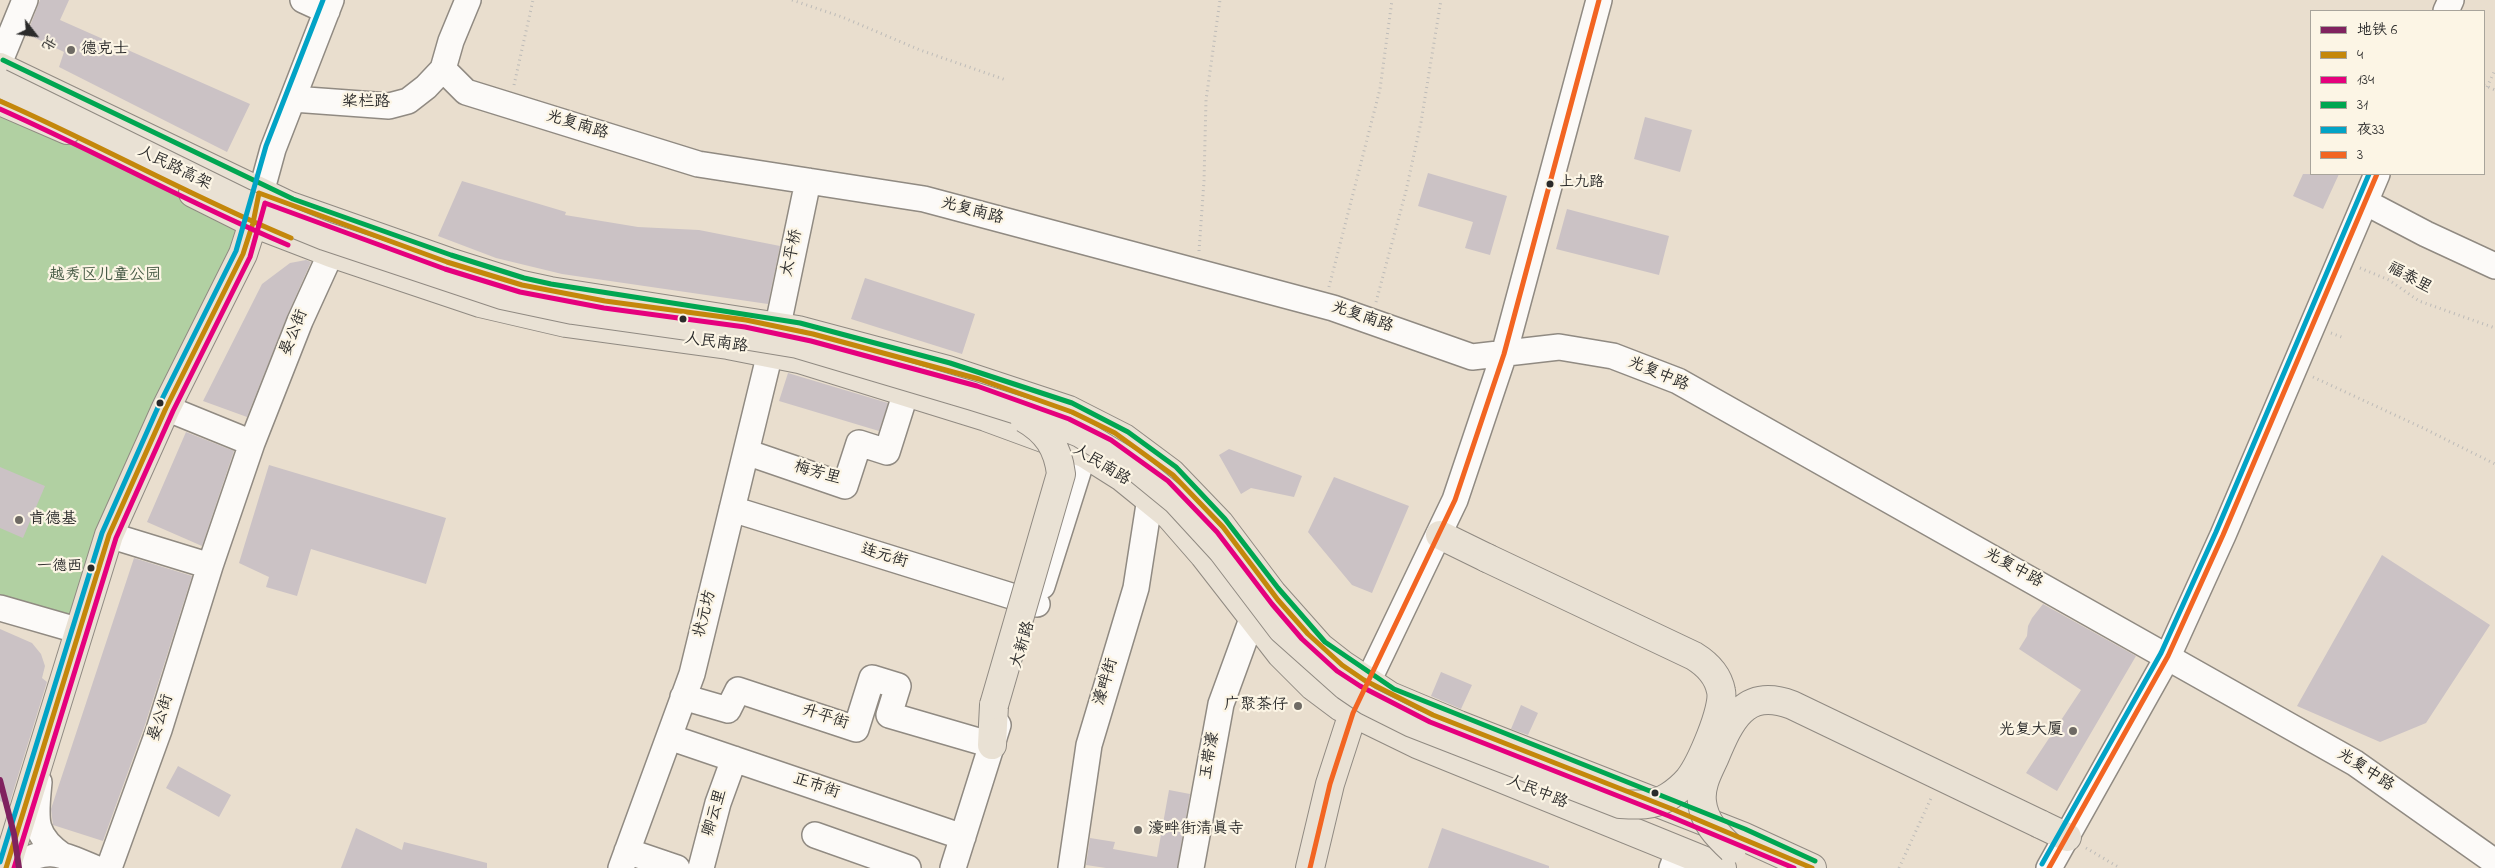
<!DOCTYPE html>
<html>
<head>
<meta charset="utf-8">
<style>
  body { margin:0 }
  #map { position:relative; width:2495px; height:868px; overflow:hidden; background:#e9dece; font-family:"Indie Flower","LXGW WenKai TC",sans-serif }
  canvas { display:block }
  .legend { position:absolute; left:2310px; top:10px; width:175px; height:165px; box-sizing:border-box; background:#fcf5e5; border:1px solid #a8a49b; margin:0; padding:6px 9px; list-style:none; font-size:15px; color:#2b2b2b }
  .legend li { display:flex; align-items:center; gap:10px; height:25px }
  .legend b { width:25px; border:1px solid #a8a49b }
  .north { position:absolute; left:10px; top:10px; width:50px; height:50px; -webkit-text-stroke:4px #fcf5e5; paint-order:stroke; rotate:120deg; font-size:14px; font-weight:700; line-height:20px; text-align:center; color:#2b2b2b }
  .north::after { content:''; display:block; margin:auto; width:18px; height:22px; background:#2b2b2b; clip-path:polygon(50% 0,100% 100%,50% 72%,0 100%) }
</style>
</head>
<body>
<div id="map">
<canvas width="2495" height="868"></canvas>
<ul class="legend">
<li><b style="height:6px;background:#80225f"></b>地铁 6</li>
<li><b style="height:6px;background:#c4870b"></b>4</li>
<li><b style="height:6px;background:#e5007d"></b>134</li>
<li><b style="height:6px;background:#00a651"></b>31</li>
<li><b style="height:6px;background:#02a3c6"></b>夜33</li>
<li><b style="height:6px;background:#f26522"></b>3</li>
</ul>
<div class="north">北</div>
</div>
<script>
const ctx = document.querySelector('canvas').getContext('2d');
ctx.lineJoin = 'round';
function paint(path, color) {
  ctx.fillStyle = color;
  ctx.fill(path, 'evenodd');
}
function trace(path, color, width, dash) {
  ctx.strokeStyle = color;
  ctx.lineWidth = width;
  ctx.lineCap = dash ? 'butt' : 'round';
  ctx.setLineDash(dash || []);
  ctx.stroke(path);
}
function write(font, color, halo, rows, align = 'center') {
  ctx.font = font + ' "Indie Flower","LXGW WenKai TC",sans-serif';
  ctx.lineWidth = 4.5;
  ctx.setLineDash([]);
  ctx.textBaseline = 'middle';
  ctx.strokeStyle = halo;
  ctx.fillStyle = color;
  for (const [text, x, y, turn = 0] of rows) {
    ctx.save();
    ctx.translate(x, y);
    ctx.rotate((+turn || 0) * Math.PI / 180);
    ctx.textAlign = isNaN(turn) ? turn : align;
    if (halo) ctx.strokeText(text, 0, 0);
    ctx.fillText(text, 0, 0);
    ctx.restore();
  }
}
const green = new Path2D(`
  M 0,110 L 54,131 L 243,226 L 70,617 L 0,597 Z`);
const building = new Path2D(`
  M 40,0 L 69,0 L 60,20 L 250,104 L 227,152 L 59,67 L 64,52 L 27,34 Z
  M 1645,117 L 1692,130 L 1680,172 L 1634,159 Z
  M 1428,173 L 1507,196 L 1490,255 L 1465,248 L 1473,222 L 1418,206 Z
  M 2303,174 L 2339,174 L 2323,209 L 2293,196 Z
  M 462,181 L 566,212 L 565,215 L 638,227 L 699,230 L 780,246 L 768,304 L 562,274 L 496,258 L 438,236 Z
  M 1567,209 L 1669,236 L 1659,275 L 1556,249 Z
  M 306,260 L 311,262 L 287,316 L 247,417 L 203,401 L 262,284 L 290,263 Z
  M 865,278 L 975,314 L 962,354 L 851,319 Z
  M 788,373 L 888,403 L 879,431 L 779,401 Z
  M 186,432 L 234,451 L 202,546 L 147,522 Z
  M 1229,449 L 1302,476 L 1294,497 L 1251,488 L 1241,494 L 1219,455 Z
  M 269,465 L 446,518 L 426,584 L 311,549 L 297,596 L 266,587 L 269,577 L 239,563 Z
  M 0,467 L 45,486 L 23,538 L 0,528 Z
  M 1334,477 L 1409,506 L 1372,593 L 1352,585 L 1308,532 Z
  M 2382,555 L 2490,625 L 2426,723 L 2380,742 L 2297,706 Z
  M 134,558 L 192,576 L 145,725 L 103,841 L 53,825 L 51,809 Z
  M 2043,604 L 2136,656 L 2057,791 L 2026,773 L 2081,690 L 2019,649 L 2027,636 L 2028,626 L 2032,618 Z
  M 0,629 L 32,643 L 41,654 L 45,666 L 42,678 L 47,682 L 9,805 L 0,801 Z
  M 1441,672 L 1472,685 L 1461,709 L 1431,696 Z
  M 1521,705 L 1538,713 L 1528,735 L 1511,729 Z
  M 178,766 L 231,795 L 219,817 L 166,788 Z
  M 1169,790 L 1190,794 L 1177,868 L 1106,868 L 1086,865 L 1090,838 L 1115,842 L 1113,849 L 1157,857 Z
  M 356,828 L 402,850 L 404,842 L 487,863 L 487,868 L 341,868 Z
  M 1442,828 L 1549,866 L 1549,868 L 1428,868 Z`);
const path = new Path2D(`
  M 792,0 L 842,17 L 920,50 L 1006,80
  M 514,85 L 533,0
  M 2484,85 L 2495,90
  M 2487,87 L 2495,70
  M 1199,251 L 1204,181 L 1206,100 L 1220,0
  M 2360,268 L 2389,280 L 2419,301 L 2495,328
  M 1329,287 L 1380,89 L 1392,0
  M 1376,302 L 1406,191 L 1421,122 L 1441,0
  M 2331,333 L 2344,338
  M 2313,377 L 2423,428 L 2495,464
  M 2086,848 L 2120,868
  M 1899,868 L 1932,796`);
const minor = new Path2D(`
  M 303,0 L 327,11
  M 2446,11 L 2451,0
  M 0,61 L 25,0
  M 443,69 L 466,92 L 698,164 L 924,199 L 1333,308 L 1472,357 L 1559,347 L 1613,356 L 1678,381 L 2355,763 L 2495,862
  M 293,99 L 389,106 L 408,101 L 426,87 L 443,69 L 451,41 L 468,0
  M 2365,202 L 2426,234 L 2495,266
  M 256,211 L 273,149 L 331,0
  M 778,325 L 808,181
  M 252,443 L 300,321 L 331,253
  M 746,452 L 845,486 L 859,443 L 887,452 L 906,392
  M 732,509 L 1037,604
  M 109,535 L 210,566 L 252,443 L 166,408
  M 1042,586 L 1090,434
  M 0,608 L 80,631
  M 683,697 L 728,710 L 738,690 L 856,729 L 872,678 L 898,686 L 889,715 L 992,745
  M 1359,700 L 1455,500 L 1504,354 L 1599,0
  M 669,737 L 963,837
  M 39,782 C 36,817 31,834 63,856
  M 815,835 L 908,868
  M 627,851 L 677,868
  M 17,868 C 45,843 65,856 95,868
  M 109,868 L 159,730 L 210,566
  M 621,868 L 692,674 L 770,353
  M 701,868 L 718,803 L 734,759
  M 953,868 L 998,725
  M 1071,868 L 1089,745 L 1136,588 L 1150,498
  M 1191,868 L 1221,704 L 1252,619
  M 1672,868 L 1679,850
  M 2049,868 L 2168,656 L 2223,535 L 2377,174`);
const major = new Path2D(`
  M 0,67 L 290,206 L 449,262 L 522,285 L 550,291 L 798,330 L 948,370 L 1069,410 L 1124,438 L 1171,473 L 1220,524 L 1272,593 L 1320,647 L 1343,665 L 1390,696 L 1459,725 L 1742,836 L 1812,868
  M 0,101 L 67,130
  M 193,193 L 253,223 L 331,253 L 480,303 L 566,323 L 728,345 L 799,359 L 986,417 L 1084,453 L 1122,477 L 1170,516 L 1204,555 L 1281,654 L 1313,686 L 1341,707 L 1417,744 L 1722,868
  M 1440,535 L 1487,558
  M 992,745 L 994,705
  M 2040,824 L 2067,837
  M 6,868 L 109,535 L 166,408 L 243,254 L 253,223
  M 1310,868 L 1330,784 L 1353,713`);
const majorBridge = new Path2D(`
  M 0,83 L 244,203 L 325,236 L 502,295 L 573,310 L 701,328 L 798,344 L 973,396 L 1049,420 L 1080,433 L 1133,465 L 1177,501 L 1222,550 L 1282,629 L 1346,686 L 1368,701 L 1412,723 L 1620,804 C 1637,805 1653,806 1668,797 C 1676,792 1683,786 1689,779 C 1700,765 1725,709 1721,691 C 1718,675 1707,664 1694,656 L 1487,558
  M 994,705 L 1061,474 C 1058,448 1047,431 1024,418
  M 1732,849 C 1718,836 1704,822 1702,802 C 1700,786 1708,772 1714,759 C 1730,721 1744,687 1792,705 L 2040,824`);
const bus1 = new Path2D(`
  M 0,101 C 98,144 192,197 291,238
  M 6,868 L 109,535 L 166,408 L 243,254 L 253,223 L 259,193 L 447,262 L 522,285 L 605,301 L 746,320 L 813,334 L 979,379 L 1072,412 L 1115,433 L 1173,475 L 1223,527 L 1278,600 L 1308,634 L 1342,665 L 1364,680 L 1433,715 L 1672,809 L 1812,868`);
const bus2 = new Path2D(`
  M 0,109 C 97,152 190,204 288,245
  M 14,868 L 116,538 L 173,411 L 250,257 L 265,203 L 445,269 L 520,292 L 604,308 L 745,327 L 811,341 L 977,386 L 1069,419 L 1111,440 L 1168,481 L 1217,532 L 1272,604 L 1302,639 L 1337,671 L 1360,686 L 1430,722 L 1669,816 L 1794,868`);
const bus3 = new Path2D(`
  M 3,60 L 293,199 L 451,255 L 524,278 L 551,284 L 800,323 L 950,363 L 1072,403 L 1128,432 L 1176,467 L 1225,519 L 1278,588 L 1325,642 L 1394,689 L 1745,829 L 1815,861`);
const bus4 = new Path2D(`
  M 0,862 L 102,533 L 159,405 L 236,251 L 266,146 L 323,0
  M 2042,864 L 2161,653 L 2216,532 L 2369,174`);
const bus5 = new Path2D(`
  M 1310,868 L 1330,784 L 1353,713 L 1455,500 L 1504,354 L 1599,0
  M 2049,868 L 2168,656 L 2223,535 L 2377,174`);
const metro1 = new Path2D(`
  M 0,780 L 14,834 L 19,868`);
const markers = [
  [71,50,5,"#6e6a64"],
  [1550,184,4.5,"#2b2b2b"],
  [683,319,4.5,"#2b2b2b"],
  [160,403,4.5,"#2b2b2b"],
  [19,520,5,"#6e6a64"],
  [91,568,4.5,"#2b2b2b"],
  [1298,706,5,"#6e6a64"],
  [2073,731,5,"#6e6a64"],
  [1655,793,4.5,"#2b2b2b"],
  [1138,830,5,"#6e6a64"]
];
const busNames = [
  ["上九路",1559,184],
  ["一德西",82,568,"right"]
];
const poiNames = [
  ["德克士",81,50],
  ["肯德基",29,520],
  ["广聚茶仔",1288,706,"right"],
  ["光复大厦",2063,731,"right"],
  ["濠畔街清真寺",1148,830]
];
const streetNames = [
  ["桨栏路",366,103],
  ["光复南路",577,126,17],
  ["人民路高架",174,169,26],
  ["光复南路",972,212,15],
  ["太平桥",793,253,-78],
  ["福泰里",2409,279,29],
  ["光复南路",1362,318,19],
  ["晏公街",295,333,-68],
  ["人民南路",716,344,8],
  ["光复中路",1658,375,23],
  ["人民南路",1101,466,31],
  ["梅芳里",817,474,16],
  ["连元街",884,557,17],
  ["光复中路",2013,569,29],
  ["状元坊",706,614,-76],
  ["大新路",1024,645,-73],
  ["濠畔街",1107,682,-73],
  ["晏公街",162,718,-72],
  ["升平街",825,718,18],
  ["玉带濠",1211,756,-80],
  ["光复中路",2365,771,33],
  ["正市街",816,787,19],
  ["人民中路",1537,793,22],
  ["卿云里",716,813,-73]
];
const parkNames = [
  ["越秀区儿童公园",105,276]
];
paint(green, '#b1d0a2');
paint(building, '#cbc2c5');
trace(minor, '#908a82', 28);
trace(major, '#908a82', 30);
trace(path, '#bdbbb8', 3, [1, 4]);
trace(minor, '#fcfaf8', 25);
trace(major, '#e9e1d4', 28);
trace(majorBridge, '#908a82', 30, []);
trace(majorBridge, '#e9e1d4', 28);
trace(bus1, '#c4870b', 5);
trace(bus2, '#e5007d', 5);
trace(bus3, '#00a651', 5);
trace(bus4, '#02a3c6', 5);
trace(bus5, '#f26522', 5);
trace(metro1, '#80225f', 6);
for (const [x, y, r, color] of markers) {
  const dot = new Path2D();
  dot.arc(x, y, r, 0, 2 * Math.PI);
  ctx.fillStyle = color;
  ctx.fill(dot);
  trace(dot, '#fcf5e5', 2);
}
write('15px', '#2b2b2b', '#fcf5e5', busNames, 'left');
write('16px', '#2b2b2b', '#fcf5e5', poiNames, 'left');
write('16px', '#2b2b2b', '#fcf5e5', streetNames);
write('16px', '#455944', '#fcf5e5', parkNames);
</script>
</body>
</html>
